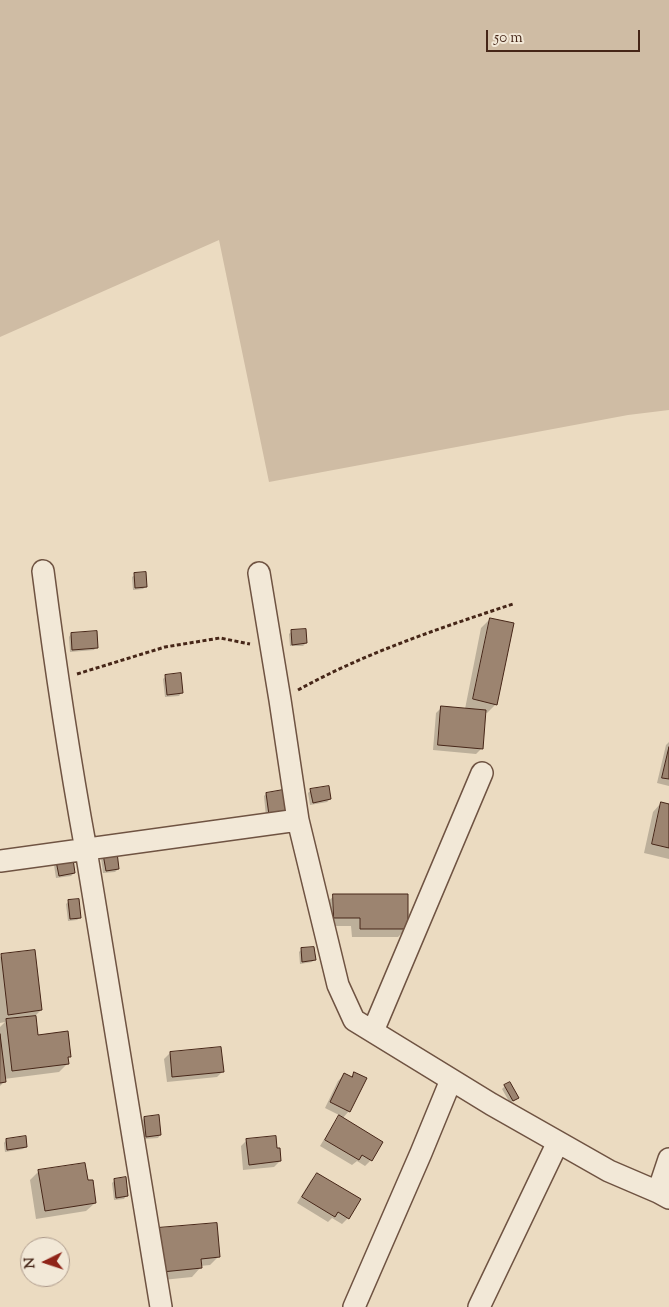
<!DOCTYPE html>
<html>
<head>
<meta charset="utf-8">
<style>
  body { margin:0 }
  #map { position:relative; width:669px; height:1307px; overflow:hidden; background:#ebdbc1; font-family:"Sorts Mill Goudy",serif }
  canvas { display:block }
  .north { position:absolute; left:20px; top:1237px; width:50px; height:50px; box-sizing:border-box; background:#f2e8d7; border:1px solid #ad9a8b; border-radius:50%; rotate:266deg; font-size:14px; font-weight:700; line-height:20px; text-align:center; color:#462618 }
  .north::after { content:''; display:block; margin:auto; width:18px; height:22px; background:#8f2418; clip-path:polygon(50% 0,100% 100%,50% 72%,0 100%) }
  .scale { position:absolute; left:486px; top:30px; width:154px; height:22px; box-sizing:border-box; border:2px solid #462618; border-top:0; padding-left:6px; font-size:15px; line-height:18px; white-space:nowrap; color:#462618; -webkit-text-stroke:4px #f2e8d7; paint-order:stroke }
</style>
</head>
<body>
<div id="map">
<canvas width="669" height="1307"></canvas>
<div class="north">N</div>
<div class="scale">50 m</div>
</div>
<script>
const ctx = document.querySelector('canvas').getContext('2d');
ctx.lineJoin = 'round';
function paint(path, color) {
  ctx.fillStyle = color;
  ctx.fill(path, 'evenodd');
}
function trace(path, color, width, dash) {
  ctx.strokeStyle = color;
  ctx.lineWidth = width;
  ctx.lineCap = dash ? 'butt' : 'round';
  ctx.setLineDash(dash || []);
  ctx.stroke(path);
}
const green = new Path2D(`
  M 0,0 L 669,0 L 669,410 L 628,415 L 269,482 L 219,240 L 0,337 Z`);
const shadow = new Path2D(`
  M 135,575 L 146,586 L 143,589 L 133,590 L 132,577 Z
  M 490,619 L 496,704 L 487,713 L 485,712 L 482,748 L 476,754 L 433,750 L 436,713 L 442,707 L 465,709 L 481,628 Z
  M 292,631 L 306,643 L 303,646 L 290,646 L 289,634 Z
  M 71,634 L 96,647 L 94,650 L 70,652 L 69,637 Z
  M 166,676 L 181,693 L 179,696 L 165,697 L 163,679 Z
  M 669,742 L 669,786 L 657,783 L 666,745 Z
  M 311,790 L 330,799 L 327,802 L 310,805 L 308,793 Z
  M 266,794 L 285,812 L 266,817 L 264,796 Z
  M 661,803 L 669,805 L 669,859 L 644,853 L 653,812 Z
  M 104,856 L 118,869 L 115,872 L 103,873 L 101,858 Z
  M 57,862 L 74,873 L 71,876 L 56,878 L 54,865 Z
  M 334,896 L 407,928 L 398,937 L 352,937 L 351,926 L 326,926 L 325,904 Z
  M 69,901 L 80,917 L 77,920 L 68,921 L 66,904 Z
  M 301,950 L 314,960 L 312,962 L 300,964 L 299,952 Z
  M 1,956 L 41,1010 L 35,1016 L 37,1036 L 70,1056 L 67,1059 L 68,1063 L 59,1072 L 4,1079 L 4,1082 L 0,1086 L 0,1027 L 5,1022 L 0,1023 L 0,957 Z
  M 170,1053 L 222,1072 L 217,1077 L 167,1082 L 164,1059 Z
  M 355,1074 L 349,1111 L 342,1119 L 371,1160 L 365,1166 L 357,1161 L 352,1165 L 320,1146 L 334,1123 L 341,1116 L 325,1108 L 338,1081 L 344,1075 L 350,1078 Z
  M 505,1086 L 518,1098 L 510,1103 L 502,1089 Z
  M 144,1118 L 160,1135 L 158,1138 L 144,1139 L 142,1121 Z
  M 6,1140 L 26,1147 L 23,1149 L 5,1152 L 4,1143 Z
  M 247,1140 L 276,1150 L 280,1161 L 274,1167 L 243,1170 L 241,1146 Z
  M 39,1171 L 87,1181 L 95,1203 L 86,1211 L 36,1219 L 30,1180 Z
  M 317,1175 L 348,1218 L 342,1224 L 332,1218 L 328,1222 L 297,1203 L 311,1180 Z
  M 115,1180 L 126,1196 L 124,1199 L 114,1200 L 112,1183 Z
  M 149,1238 L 219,1256 L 210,1265 L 200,1266 L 200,1268 L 192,1277 L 153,1281 Z`);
const building = new Path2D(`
  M 146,572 L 147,587 L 135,588 L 134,573 Z
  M 490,618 L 514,623 L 497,705 L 473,699 Z
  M 306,629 L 307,643 L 292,645 L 291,630 Z
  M 97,631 L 98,648 L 72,650 L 71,633 Z
  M 181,673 L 183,693 L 167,695 L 165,675 Z
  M 441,706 L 486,710 L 483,749 L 438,745 Z
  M 669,747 L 669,779 L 662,778 Z
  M 329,786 L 331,799 L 313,803 L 310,789 Z
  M 283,790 L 286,812 L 269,815 L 266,793 Z
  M 661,802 L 669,804 L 669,848 L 652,844 Z
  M 117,852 L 119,869 L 106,871 L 103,854 Z
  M 73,859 L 75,873 L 59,876 L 56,861 Z
  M 333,894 L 408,894 L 408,929 L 360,929 L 360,918 L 334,918 Z
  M 79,899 L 81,918 L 70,919 L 68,900 Z
  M 314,947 L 316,960 L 302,962 L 301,948 Z
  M 35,950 L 42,1010 L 8,1015 L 1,954 Z
  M 36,1016 L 38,1035 L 68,1031 L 71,1057 L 68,1057 L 69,1064 L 12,1071 L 6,1019 Z
  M 0,1034 L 6,1082 L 0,1083 Z
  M 221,1047 L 224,1072 L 172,1077 L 170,1052 Z
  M 354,1072 L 367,1078 L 350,1112 L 330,1102 L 344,1073 L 352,1077 Z
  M 510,1082 L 519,1098 L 513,1101 L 504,1085 Z
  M 159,1115 L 161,1135 L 146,1137 L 144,1117 Z
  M 339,1115 L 383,1142 L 372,1161 L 362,1155 L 359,1160 L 325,1140 Z
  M 26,1136 L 27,1147 L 7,1150 L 6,1139 Z
  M 276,1136 L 277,1148 L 280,1148 L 281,1161 L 249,1165 L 246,1139 Z
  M 85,1163 L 88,1180 L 93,1180 L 96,1203 L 45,1211 L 38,1170 Z
  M 317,1173 L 361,1199 L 349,1219 L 338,1212 L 335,1217 L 302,1197 Z
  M 126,1177 L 128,1196 L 116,1198 L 114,1179 Z
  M 217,1223 L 220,1257 L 201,1259 L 202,1268 L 162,1272 L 157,1228 Z`);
const path = new Path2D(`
  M 77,674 L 165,647 L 220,638 L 250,644
  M 298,690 C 365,653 440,628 513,604`);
const street = new Path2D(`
  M 43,571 C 55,664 69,757 86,850 L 161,1307
  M 259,573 L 280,700 L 298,820 L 338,985 L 354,1020 L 491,1104 L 609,1171 L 658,1192 L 669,1198
  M 0,861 L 298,820
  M 373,1031 L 482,773
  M 658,1192 L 669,1159
  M 354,1307 L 421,1153 L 451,1080
  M 479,1307 L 558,1142`);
paint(green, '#cfbca4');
paint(shadow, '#0003');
paint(building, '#9c8470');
trace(building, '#462618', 1);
trace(street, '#6f5342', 24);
trace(path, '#462618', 3, [4, 2.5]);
trace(street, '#f2e8d7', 21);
</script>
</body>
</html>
